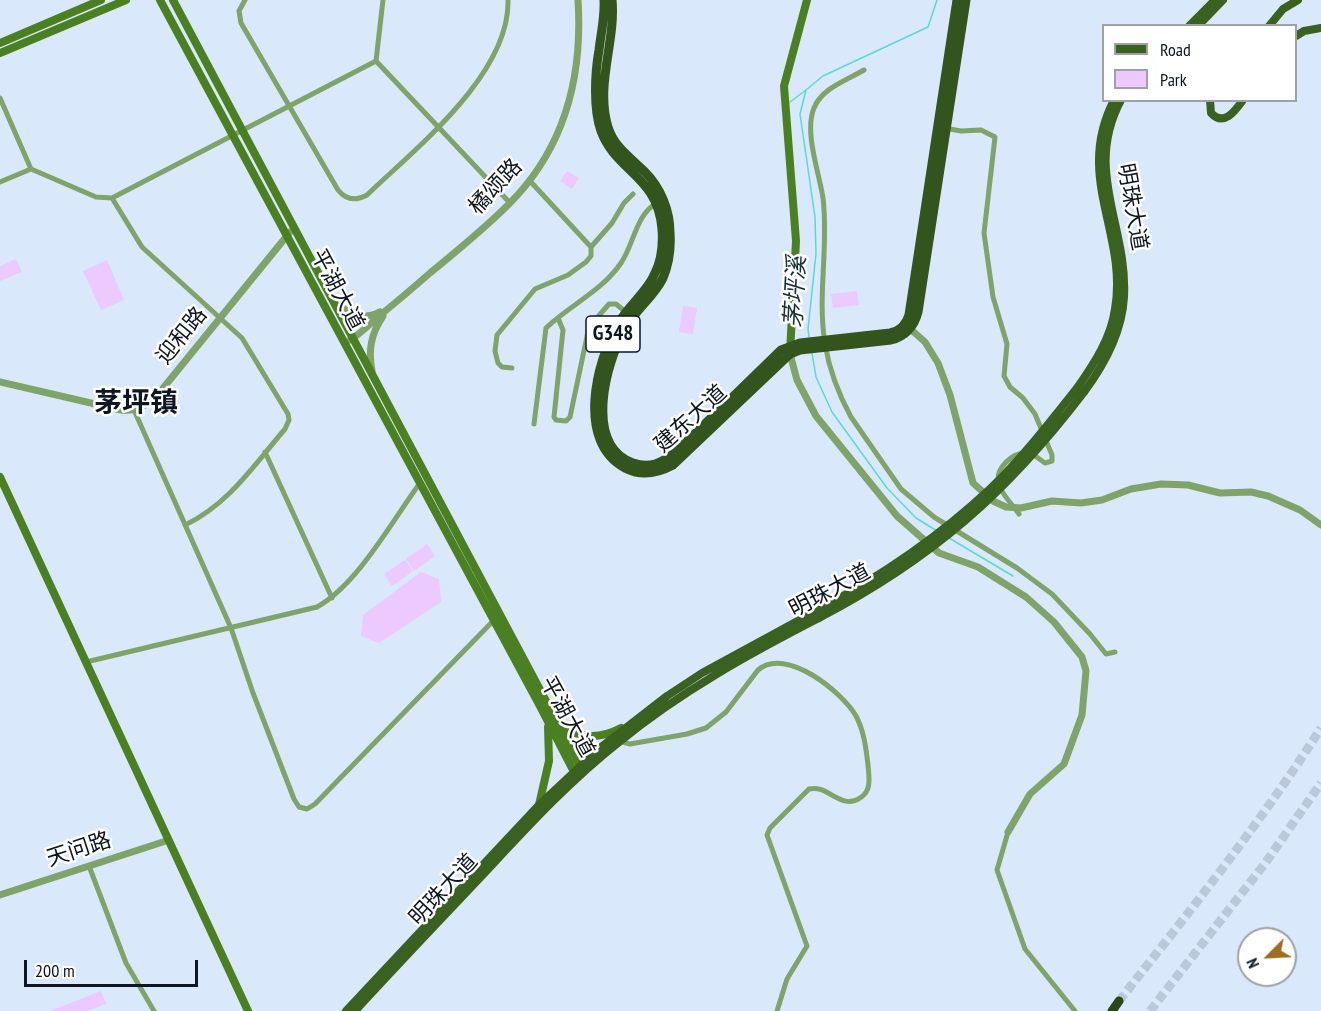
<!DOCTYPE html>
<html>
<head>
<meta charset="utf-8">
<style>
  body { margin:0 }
  #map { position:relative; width:1321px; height:1011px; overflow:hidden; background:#d9e8fb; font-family:"PT Sans Narrow",sans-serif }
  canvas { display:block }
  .legend { position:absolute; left:1102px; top:24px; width:195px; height:78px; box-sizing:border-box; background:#fff; border:2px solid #9ea2a6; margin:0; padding:8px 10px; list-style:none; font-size:18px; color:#0d1621 }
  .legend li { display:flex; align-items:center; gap:12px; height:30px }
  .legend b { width:30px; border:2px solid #9ea2a6 }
  .north { position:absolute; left:1237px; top:927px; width:60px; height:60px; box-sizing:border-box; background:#fff; border:2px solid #9ea2a6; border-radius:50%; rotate:246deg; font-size:16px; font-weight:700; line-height:24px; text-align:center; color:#0d1621 }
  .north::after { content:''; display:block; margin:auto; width:21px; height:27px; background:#9d6d20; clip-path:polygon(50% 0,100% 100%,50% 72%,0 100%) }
  .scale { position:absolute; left:24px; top:960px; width:174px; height:27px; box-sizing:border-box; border:3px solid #0d1621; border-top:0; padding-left:8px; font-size:18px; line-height:21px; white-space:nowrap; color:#0d1621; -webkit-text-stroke:4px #fff; paint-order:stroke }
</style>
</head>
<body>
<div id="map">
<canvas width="1321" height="1011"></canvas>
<ul class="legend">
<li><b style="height:8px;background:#3b6120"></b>Road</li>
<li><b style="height:16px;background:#ecc9fe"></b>Park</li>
</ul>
<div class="north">N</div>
<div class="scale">200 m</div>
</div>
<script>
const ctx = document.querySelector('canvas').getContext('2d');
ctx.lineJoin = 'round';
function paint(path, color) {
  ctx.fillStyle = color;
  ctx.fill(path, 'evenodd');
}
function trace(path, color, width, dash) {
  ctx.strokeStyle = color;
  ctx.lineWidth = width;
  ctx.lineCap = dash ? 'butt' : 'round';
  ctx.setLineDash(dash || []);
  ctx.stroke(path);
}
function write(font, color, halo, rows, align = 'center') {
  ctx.font = font + ' "PT Sans Narrow","Noto Sans SC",sans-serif';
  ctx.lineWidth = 5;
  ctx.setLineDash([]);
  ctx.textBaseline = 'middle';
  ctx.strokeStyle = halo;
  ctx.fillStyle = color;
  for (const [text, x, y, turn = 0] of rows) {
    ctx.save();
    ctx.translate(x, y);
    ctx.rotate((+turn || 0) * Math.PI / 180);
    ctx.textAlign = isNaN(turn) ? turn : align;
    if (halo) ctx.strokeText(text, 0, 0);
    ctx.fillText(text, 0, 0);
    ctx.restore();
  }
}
const green = new Path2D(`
  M 567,171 L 579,178 L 572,189 L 560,181 Z
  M 16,259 L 22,272 L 0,281 L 0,266 Z
  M 107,260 L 124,300 L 101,310 L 83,271 Z
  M 857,291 L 859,305 L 833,308 L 831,294 Z
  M 683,306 L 697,308 L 693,334 L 679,332 Z
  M 427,544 L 435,556 L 414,571 L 406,559 Z
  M 405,560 L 413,571 L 392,586 L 384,574 Z
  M 421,572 L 439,579 L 441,602 L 379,643 L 361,636 L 363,615 Z
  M 101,991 L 106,1004 L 87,1011 L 50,1011 Z`);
const stream = new Path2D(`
  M 790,102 L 806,90
  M 809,337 L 808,329 L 816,254 L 815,217 L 800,114 L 806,90 L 823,76 L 928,27 L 937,0
  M 812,353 L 816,377 L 832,412 L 887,488 L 916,518 L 937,531
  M 949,538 L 1013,576`);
const motorwayTunnel = new Path2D(`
  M 1119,1001 C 1189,912 1260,824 1321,728
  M 1150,1011 L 1266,862 L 1321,783`);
const minor = new Path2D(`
  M 245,0 L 239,11 L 241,23 L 338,190 C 346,200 356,201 367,195 C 416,148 510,74 508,0
  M 376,61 L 510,203
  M 864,70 C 847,80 822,88 814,108 C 804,132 819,172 823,198 C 829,246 817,295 825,344 C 829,368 839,395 851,417 L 901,489 L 934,517 L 1017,568 L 1052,594 L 1090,634 L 1106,654 L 1115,652
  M 0,98 L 31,169
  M 944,128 L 961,131 L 981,130 L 995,137 L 984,233 L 993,297 L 1007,344 L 1004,376 L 1010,387 L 1023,398 L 1035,414 L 1052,455 L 1052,461 L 1045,463 L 1031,453
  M 530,181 L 591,247
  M 0,182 L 31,169 L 96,197 L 112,198 L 376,61 L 383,0
  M 112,198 L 142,247 L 242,338 L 288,414 L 289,420 L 285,429 C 255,464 228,505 185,525
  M 558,318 L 563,330 L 554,417 L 556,420 L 566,421 L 570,417 L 589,327 L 609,304 L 616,304 L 627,313
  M 512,368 L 502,367 L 498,363 L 495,351 L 497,335 L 535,289 L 568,275 L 586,262 L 591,256 L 591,247 L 612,223 L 624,203 L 633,194
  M 134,410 L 231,628 L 253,693 L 294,799 L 299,807 L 307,809 L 315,804 L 495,619
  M 534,424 L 546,328 C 570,305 602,291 621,263 C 634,244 636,214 657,203
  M 265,452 L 332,598
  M 1019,514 C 1009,500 990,484 1002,467 C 1007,460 1014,455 1022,453
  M 86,662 L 317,607 C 358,584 392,521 420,483
  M 619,741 L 630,744 L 687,734 L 706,728 L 726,712 L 758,670 C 786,646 842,692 856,716 C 864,731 866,748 868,765 C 869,777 872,791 860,798 C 841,811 828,784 809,789 L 770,828 L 767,835 L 807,946 L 787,979 L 777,1011
  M 1008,832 L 997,870 L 1025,949 L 1075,1011
  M 89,866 L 126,963 L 154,1011`);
const tertiary = new Path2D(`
  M 335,300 C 348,315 362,321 380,312
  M 907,326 L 925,342 L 938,363 L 950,395 L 973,483 L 993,501 L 1006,507 L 1021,508 L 1052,501 L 1081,503 L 1102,500 L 1131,489 L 1161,484 L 1188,485 L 1220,493 L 1251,492 L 1268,496 L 1300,510 L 1321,525
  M 350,340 C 360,334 369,325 378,317 C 395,303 413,288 430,273 C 457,251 484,229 509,204 C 565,148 583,78 578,0
  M 790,354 L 797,380 L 816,416 L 897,516 L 939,553 L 978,567 L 1026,597 L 1054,622 L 1082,657 L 1086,671 L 1082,715 L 1064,764 L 1030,794 L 1008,832
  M 372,371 C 368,350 371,334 383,316
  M 0,382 L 121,410 C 138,412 149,404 160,392 L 290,232
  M 0,895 L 169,840`);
const secondary = new Path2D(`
  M 160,0 L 540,706 L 574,772 L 579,774
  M 173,0 L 547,703 L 580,766 L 580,770
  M 0,43 L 101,0
  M 0,53 L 126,0
  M 790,352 L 796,241 L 784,86 L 807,0
  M 0,477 L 248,1011
  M 560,723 C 579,740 600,739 621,728
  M 539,805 L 549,761 L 548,727`);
const primary = new Path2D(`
  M 1189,26 L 1215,0
  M 1198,26 L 1223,0
  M 1269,26 L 1283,9 L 1298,0
  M 1296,36 L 1304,31 L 1321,28
  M 1210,100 L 1211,113 C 1224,127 1235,111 1243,100
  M 1077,388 C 1094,364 1111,338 1115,309 C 1128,234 1074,177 1114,100
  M 1084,392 C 1105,364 1122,333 1124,297 C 1128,226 1083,171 1121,100
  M 346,1011 L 539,805 L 600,748 L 667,696 L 702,673 L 816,611
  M 355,1011 C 400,962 446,914 492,865 C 532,822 572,779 619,742 C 680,692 749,654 819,618`);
const trunk = new Path2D(`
  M 604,0 C 605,17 601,33 599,50 C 595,72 593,109 601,131 C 616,172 658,176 662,229 C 663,243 662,259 655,273 C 647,293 628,305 618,324 C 596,362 576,442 625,468 C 642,477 658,473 673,465 L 790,354 L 800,350 L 891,340 C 906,336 914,327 918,312 L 966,0
  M 612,0 C 616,41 595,85 608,127 C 614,147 631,158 645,172 C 661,188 670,211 670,233 C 671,248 669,264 663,278 C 654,297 635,310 625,329 C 606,362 583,445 633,463 C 650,469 661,463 675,453 L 781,350 L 800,343 L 890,333 C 900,331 906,325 909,315 L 957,0`);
const motorway = new Path2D(`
  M 1112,1011 L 1119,1001`);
const primaryBridge = new Path2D(`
  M 816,611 C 880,577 938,538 991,488 C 1023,457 1050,422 1077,388
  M 819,618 C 932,559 1007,493 1084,392`);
const shields = [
  [613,334,54]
];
const shieldNames = [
  ["G348",613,334]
];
const streetNames = [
  ["橘颂路",496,187,-47],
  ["明珠大道",1132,207,80],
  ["平湖大道",337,290,62],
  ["迎和路",182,336,-51],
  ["建东大道",691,419,-42],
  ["明珠大道",830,591,-28],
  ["平湖大道",567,717,61],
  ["天问路",79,850,-18],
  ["明珠大道",444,890,-47]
];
const waterNames = [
  ["茅坪溪",796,292,-87]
];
const districtNames = [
  ["茅坪镇",136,404]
];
paint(green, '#ecc9fe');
trace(stream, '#58d9d8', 1.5);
trace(motorwayTunnel, '#bac8da', 9, [9, 4.5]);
trace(minor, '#7fa369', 5);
trace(tertiary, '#7fa369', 7);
trace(secondary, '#4b8022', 8);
trace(primary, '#3b6120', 8);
trace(trunk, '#33541c', 9);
trace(motorway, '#2b4718', 9);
trace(primaryBridge, '#3b6120', 8);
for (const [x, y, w] of shields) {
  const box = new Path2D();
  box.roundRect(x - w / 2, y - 18, w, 36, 4.5);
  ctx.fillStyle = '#fff';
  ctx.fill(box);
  trace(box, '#0d1621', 1.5);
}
write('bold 21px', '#0d1621', null, shieldNames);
write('22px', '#0d1621', '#fff', streetNames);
write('italic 24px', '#173332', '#fff', waterNames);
write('bold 28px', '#0d1621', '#fff', districtNames);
</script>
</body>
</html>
